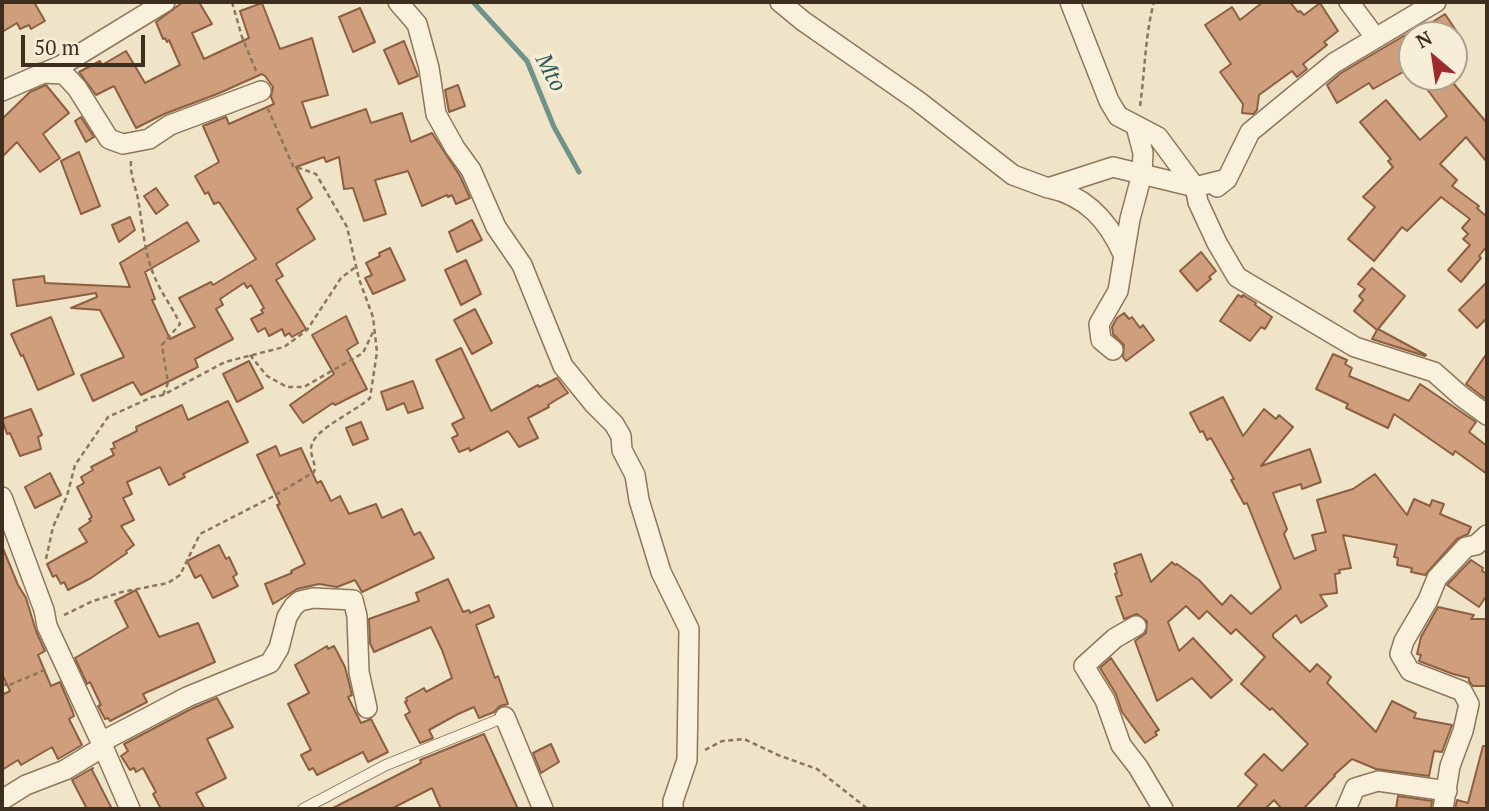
<!DOCTYPE html>
<html>
<head>
<meta charset="utf-8">
<style>
  body { margin:0 }
  #map { position:relative; width:1489px; height:811px; overflow:hidden; background:#f0e4c8; font-family:"PT Serif",serif }
  canvas { display:block }
  .frame { position:absolute; inset:0; border:4px solid #3d2e20; pointer-events:none }
  .north { position:absolute; left:1398px; top:21px; width:70px; height:70px; box-sizing:border-box; background:#f7eed8; border:2px solid #ada18e; border-radius:50%; rotate:331deg; font-size:19px; font-weight:700; line-height:28px; text-align:center; color:#3d2e20 }
  .north::after { content:''; display:block; margin:auto; width:24px; height:32px; background:#9e2a2b; clip-path:polygon(50% 0,100% 100%,50% 72%,0 100%) }
  .scale { position:absolute; left:21px; top:35px; width:124px; height:32px; box-sizing:border-box; border:4px solid #3d2e20; border-top:0; padding-left:9px; font-size:21px; line-height:24px; white-space:nowrap; color:#3d2e20; -webkit-text-stroke:5px #f7eed8; paint-order:stroke }
</style>
</head>
<body>
<div id="map">
<canvas width="1489" height="811"></canvas>
<div class="frame"></div>
<div class="north">N</div>
<div class="scale">50 m</div>
</div>
<script>
const ctx = document.querySelector('canvas').getContext('2d');
ctx.lineJoin = 'round';
function trace(path, color, width, dash) {
  ctx.strokeStyle = color;
  ctx.lineWidth = width;
  ctx.lineCap = dash ? 'butt' : 'round';
  ctx.setLineDash(dash || []);
  ctx.stroke(path);
}
function paint(path, color) {
  ctx.fillStyle = color;
  ctx.fill(path, 'evenodd');
}
function write(font, color, halo, rows, align = 'center') {
  ctx.font = font + ' "PT Serif",serif';
  ctx.lineWidth = 7;
  ctx.setLineDash([]);
  ctx.textBaseline = 'middle';
  ctx.strokeStyle = halo;
  ctx.fillStyle = color;
  for (const [text, x, y, turn = 0] of rows) {
    ctx.save();
    ctx.translate(x, y);
    ctx.rotate((+turn || 0) * Math.PI / 180);
    ctx.textAlign = isNaN(turn) ? turn : align;
    if (halo) ctx.strokeText(text, 0, 0);
    ctx.fillText(text, 0, 0);
    ctx.restore();
  }
}
const stream = new Path2D(`
  M 473,2 L 527,61 L 554,127 L 579,172`);
const building = new Path2D(`
  M 2,2 L 34,2 L 45,21 L 31,29 L 29,25 L 20,29 L 17,23 L 2,32 Z
  M 183,2 L 199,2 L 212,24 L 192,33 L 204,59 L 249,38 L 240,11 L 262,3 L 280,49 L 312,38 L 328,95 L 302,102 L 311,128 L 366,109 L 371,123 L 402,113 L 411,142 L 432,133 L 460,176 L 470,198 L 456,204 L 452,195 L 448,197 L 447,195 L 422,206 L 408,171 L 375,180 L 386,214 L 364,221 L 353,188 L 344,189 L 339,157 L 326,162 L 324,157 L 296,167 L 312,198 L 297,209 L 315,239 L 276,264 L 283,276 L 276,280 L 306,329 L 292,337 L 289,333 L 285,336 L 282,329 L 269,336 L 265,328 L 258,332 L 251,319 L 263,313 L 261,310 L 264,308 L 251,285 L 247,288 L 244,283 L 220,299 L 223,305 L 216,309 L 233,339 L 195,359 L 198,367 L 141,395 L 133,382 L 93,401 L 81,375 L 124,357 L 100,310 L 71,308 L 97,297 L 96,293 L 17,306 L 13,280 L 44,276 L 45,283 L 130,287 L 120,263 L 187,222 L 199,241 L 145,272 L 155,299 L 152,300 L 170,339 L 195,327 L 179,298 L 211,282 L 213,285 L 256,259 L 219,202 L 214,204 L 208,192 L 205,194 L 195,176 L 219,162 L 203,126 L 226,117 L 229,124 L 274,104 L 271,97 L 273,87 L 265,76 L 262,74 L 217,94 L 164,114 L 136,128 L 114,86 L 96,95 L 79,72 L 100,61 L 102,65 L 126,51 L 145,83 L 180,65 L 169,40 L 167,42 L 165,38 L 163,39 L 156,22 Z
  M 1263,2 L 1290,2 L 1298,12 L 1300,11 L 1304,15 L 1320,3 L 1338,31 L 1324,42 L 1327,45 L 1303,64 L 1307,69 L 1297,77 L 1292,71 L 1259,95 L 1257,110 L 1253,114 L 1242,113 L 1243,104 L 1220,72 L 1231,64 L 1205,25 L 1232,7 L 1240,20 Z
  M 360,8 L 375,42 L 353,52 L 339,17 Z
  M 1445,14 L 1459,35 L 1412,35 Z
  M 1412,31 L 1412,67 L 1373,89 L 1369,83 L 1337,103 L 1327,85 L 1341,73 Z
  M 404,41 L 418,76 L 399,84 L 384,50 Z
  M 1418,77 L 1448,77 L 1487,123 L 1487,162 L 1466,137 L 1440,164 L 1457,180 L 1452,186 L 1479,206 L 1477,208 L 1487,217 L 1487,246 L 1479,256 L 1481,258 L 1461,282 L 1448,270 L 1470,245 L 1463,239 L 1468,234 L 1462,228 L 1470,219 L 1441,197 L 1407,231 L 1402,227 L 1374,261 L 1348,239 L 1375,207 L 1363,197 L 1393,167 L 1388,161 L 1391,159 L 1360,122 L 1386,100 L 1420,140 L 1447,116 Z
  M 46,85 L 69,113 L 43,134 L 60,158 L 40,172 L 17,142 L 2,157 L 2,119 L 30,92 Z
  M 458,85 L 465,106 L 449,112 L 445,90 Z
  M 81,117 L 94,137 L 86,142 L 75,121 Z
  M 79,152 L 100,206 L 81,214 L 61,161 Z
  M 156,188 L 168,205 L 156,214 L 144,196 Z
  M 130,217 L 135,230 L 119,242 L 112,225 Z
  M 472,220 L 482,240 L 457,252 L 449,232 Z
  M 390,248 L 405,280 L 373,294 L 365,278 L 372,275 L 366,263 L 380,256 L 379,253 Z
  M 1201,252 L 1216,271 L 1209,277 L 1211,279 L 1197,291 L 1180,271 Z
  M 466,260 L 481,294 L 461,305 L 445,270 Z
  M 1372,268 L 1405,296 L 1378,329 L 1426,355 L 1425,356 L 1372,339 L 1377,330 L 1354,311 L 1363,300 L 1359,296 L 1365,289 L 1358,284 Z
  M 1487,282 L 1487,318 L 1477,328 L 1459,310 Z
  M 1238,295 L 1242,297 L 1243,295 L 1256,303 L 1255,305 L 1272,317 L 1265,329 L 1261,327 L 1250,341 L 1220,321 Z
  M 475,309 L 492,343 L 472,354 L 454,320 Z
  M 1124,313 L 1129,319 L 1132,317 L 1140,328 L 1143,325 L 1154,340 L 1126,361 L 1123,357 L 1124,345 L 1113,334 L 1112,327 L 1117,318 Z
  M 346,316 L 358,343 L 347,350 L 367,389 L 335,405 L 333,403 L 303,423 L 290,405 L 334,374 L 312,335 Z
  M 51,317 L 74,374 L 38,390 L 23,355 L 21,356 L 11,334 Z
  M 461,348 L 491,411 L 538,385 L 539,387 L 557,378 L 568,393 L 556,400 L 548,405 L 549,407 L 528,418 L 538,438 L 519,447 L 508,431 L 470,451 L 469,448 L 459,452 L 452,438 L 458,435 L 452,424 L 464,418 L 436,360 Z
  M 1487,353 L 1487,400 L 1466,384 Z
  M 1333,354 L 1347,360 L 1345,364 L 1352,368 L 1349,376 L 1409,401 L 1420,384 L 1476,422 L 1469,432 L 1487,446 L 1487,474 L 1455,451 L 1453,455 L 1394,414 L 1388,428 L 1346,408 L 1348,404 L 1316,389 Z
  M 249,361 L 263,388 L 237,402 L 223,374 Z
  M 413,381 L 423,408 L 408,413 L 404,403 L 387,410 L 381,392 Z
  M 1223,397 L 1243,436 L 1264,409 L 1276,419 L 1279,415 L 1293,427 L 1261,466 L 1310,449 L 1321,482 L 1302,489 L 1301,484 L 1273,493 L 1287,529 L 1284,534 L 1294,559 L 1316,550 L 1312,535 L 1326,532 L 1317,500 L 1353,489 L 1375,474 L 1407,515 L 1414,499 L 1430,506 L 1432,500 L 1444,504 L 1440,514 L 1471,527 L 1468,534 L 1457,539 L 1425,575 L 1411,572 L 1412,568 L 1397,565 L 1398,558 L 1394,557 L 1397,545 L 1343,535 L 1351,568 L 1339,570 L 1340,573 L 1335,574 L 1337,593 L 1320,595 L 1327,606 L 1301,623 L 1296,615 L 1273,634 L 1273,637 L 1310,672 L 1317,664 L 1331,677 L 1327,683 L 1376,732 L 1392,701 L 1416,713 L 1414,718 L 1452,725 L 1442,752 L 1434,751 L 1429,776 L 1376,769 L 1352,759 L 1334,775 L 1335,776 L 1303,809 L 1282,809 L 1274,800 L 1265,809 L 1236,809 L 1257,785 L 1245,774 L 1264,754 L 1282,771 L 1308,744 L 1272,708 L 1270,710 L 1241,684 L 1265,657 L 1236,629 L 1231,634 L 1207,611 L 1199,619 L 1186,606 L 1168,622 L 1179,651 L 1193,638 L 1232,680 L 1211,698 L 1192,678 L 1157,701 L 1135,641 L 1146,633 L 1147,621 L 1137,614 L 1124,619 L 1116,597 L 1122,595 L 1115,574 L 1117,573 L 1114,564 L 1141,554 L 1151,582 L 1172,562 L 1175,565 L 1177,564 L 1199,580 L 1222,605 L 1231,595 L 1251,614 L 1281,588 L 1247,503 L 1244,504 L 1231,480 L 1234,479 L 1211,438 L 1207,440 L 1203,431 L 1200,432 L 1190,413 Z
  M 228,401 L 248,442 L 183,474 L 185,477 L 169,485 L 160,467 L 127,482 L 132,494 L 123,498 L 134,520 L 121,526 L 134,545 L 126,551 L 127,553 L 91,578 L 68,590 L 64,582 L 61,584 L 56,575 L 53,577 L 47,564 L 87,542 L 79,529 L 91,521 L 89,519 L 92,517 L 77,487 L 84,483 L 81,477 L 93,470 L 91,467 L 114,455 L 111,449 L 115,448 L 113,443 L 137,431 L 136,427 L 182,405 L 188,420 Z
  M 31,409 L 42,435 L 38,437 L 41,449 L 20,456 L 10,433 L 7,434 L 2,419 Z
  M 361,422 L 368,439 L 353,445 L 346,428 Z
  M 276,446 L 280,456 L 301,448 L 317,483 L 321,481 L 331,501 L 340,496 L 349,514 L 376,504 L 382,518 L 402,509 L 414,535 L 420,532 L 434,558 L 362,592 L 355,580 L 337,587 L 319,584 L 297,589 L 273,604 L 265,584 L 292,573 L 291,571 L 305,564 L 277,505 L 280,504 L 257,455 Z
  M 50,473 L 61,495 L 35,508 L 25,487 Z
  M 219,545 L 226,559 L 229,557 L 237,574 L 233,577 L 238,586 L 213,598 L 201,575 L 195,578 L 187,561 Z
  M 2,546 L 18,585 L 26,598 L 36,631 L 45,651 L 38,655 L 51,686 L 60,682 L 72,710 L 74,716 L 69,719 L 82,745 L 58,759 L 52,747 L 21,765 L 18,760 L 2,770 L 2,695 L 10,691 L 2,674 Z
  M 1471,560 L 1483,568 L 1482,571 L 1487,574 L 1487,595 L 1479,607 L 1447,585 Z
  M 448,579 L 463,612 L 469,610 L 470,613 L 489,605 L 494,617 L 476,625 L 495,678 L 498,676 L 508,704 L 500,706 L 494,712 L 479,718 L 474,707 L 458,714 L 429,730 L 433,738 L 420,743 L 405,715 L 410,712 L 405,702 L 407,701 L 406,698 L 424,688 L 426,692 L 452,678 L 442,650 L 431,627 L 374,652 L 370,643 L 369,619 L 419,601 L 416,593 Z
  M 136,590 L 159,637 L 198,623 L 215,662 L 143,694 L 147,702 L 110,721 L 108,718 L 105,719 L 98,706 L 101,705 L 90,682 L 87,684 L 75,658 L 128,627 L 115,601 Z
  M 1438,607 L 1474,615 L 1471,619 L 1487,619 L 1487,686 L 1473,686 L 1469,681 L 1469,678 L 1453,674 L 1419,661 L 1421,655 L 1417,654 L 1421,637 Z
  M 327,646 L 328,649 L 334,646 L 345,667 L 352,695 L 348,697 L 361,723 L 371,719 L 388,752 L 368,762 L 363,752 L 317,775 L 313,768 L 309,770 L 301,755 L 311,750 L 288,704 L 309,693 L 295,665 Z
  M 1111,658 L 1159,730 L 1155,732 L 1157,735 L 1145,743 L 1122,712 L 1116,694 L 1100,668 Z
  M 217,698 L 233,727 L 207,739 L 226,778 L 196,793 L 205,809 L 161,809 L 153,794 L 156,792 L 143,768 L 136,772 L 134,768 L 130,770 L 121,756 L 128,751 L 124,744 L 191,709 Z
  M 484,734 L 518,809 L 441,809 L 432,788 L 391,809 L 331,809 L 421,763 L 420,760 Z
  M 551,744 L 559,762 L 541,773 L 533,753 Z
  M 1483,746 L 1487,746 L 1487,809 L 1455,809 L 1457,800 L 1468,803 Z
  M 93,768 L 92,770 L 112,809 L 87,809 L 72,780 Z
  M 1398,796 L 1432,801 L 1431,809 L 1396,809 Z`);
const path = new Path2D(`
  M 232,2 L 242,37 L 257,73
  M 1140,106 C 1145,71 1145,35 1154,2
  M 131,161 C 130,175 135,185 138,199 C 143,226 144,255 156,280 C 163,296 173,308 180,324 L 162,345 L 168,383 L 163,395
  M 250,355 L 267,376 L 287,387 L 304,387 L 363,353 L 374,330
  M 46,559 L 53,527 L 67,496 L 75,465 L 108,417 L 152,397 L 163,395 L 225,362 L 284,347 L 307,330 L 341,278 L 357,266
  M 64,615 L 93,601 L 122,592 L 168,583 L 180,575 L 200,534 L 272,497 L 314,472 C 317,462 308,454 312,444 C 317,428 356,411 370,398 L 377,352 L 373,317 L 359,279 L 347,227 L 316,174 L 293,166 L 268,109
  M 2,683 L 7,686 L 47,669
  M 705,750 L 722,741 L 744,739 L 778,755 L 817,769 L 868,809`);
const service = new Path2D(`
  M 303,809 L 386,765 L 505,717`);
const minor = new Path2D(`
  M 398,2 L 417,24 L 429,68 L 436,114 L 455,148 L 471,170 L 496,227 L 522,265 L 563,366 L 594,404 L 614,424 L 621,436 L 622,450 L 635,475 L 639,500 L 661,572 L 689,629 L 687,760 L 673,801 L 673,809
  M 780,2 L 803,21 L 918,101 L 1013,175 L 1048,188 L 1113,167 L 1195,187 L 1227,179
  M 1070,2 L 1109,101 L 1118,116 L 1158,137 L 1195,187 L 1198,202 L 1217,243 L 1237,277 L 1355,347 L 1434,372 L 1461,396 L 1487,415
  M 1349,2 L 1375,37
  M 42,73 L 64,74 L 77,88 L 109,139 L 123,144 L 149,139 L 170,125 L 261,91
  M 2,91 L 62,65 L 165,2
  M 1217,187 L 1227,179 L 1250,132 L 1334,63 L 1436,2
  M 1049,188 C 1086,196 1108,220 1123,254
  M 1113,350 L 1101,340 L 1099,324 L 1118,291 L 1130,219 L 1142,174 L 1143,153 L 1136,126
  M 2,497 L 44,610 L 47,626 L 101,742 L 130,809
  M 1136,626 L 1115,638 L 1084,666 L 1105,700 L 1121,745 L 1138,767 L 1163,809
  M 505,717 L 543,809
  M 101,742 L 187,697 L 270,663 L 279,648 L 287,617 L 294,606 L 300,601 L 313,598 L 353,600 L 357,616 L 359,672 L 367,708
  M 2,800 L 26,785 L 65,770 L 103,747
  M 1346,809 L 1355,788 L 1378,781 L 1447,791
  M 1443,809 L 1450,766 L 1463,731 L 1469,704 L 1462,691 L 1410,671 L 1400,654 L 1404,641 L 1428,600 L 1437,578 L 1466,547 L 1476,545 L 1487,535`);
const waterNames = [
  ["Mto",550,73,62]
];
trace(stream, '#6f938a', 5);
paint(building, '#cf9f7d');
trace(building, '#8d5f41', 2);
trace(service, '#8d765c', 12);
trace(minor, '#8d765c', 22);
trace(path, '#8d765c', 2.5, [5, 3.5]);
trace(service, '#faf1dc', 10);
trace(minor, '#faf1dc', 19);
write('italic 23px', '#2f5d5a', '#f7eed8', waterNames);
</script>
</body>
</html>
